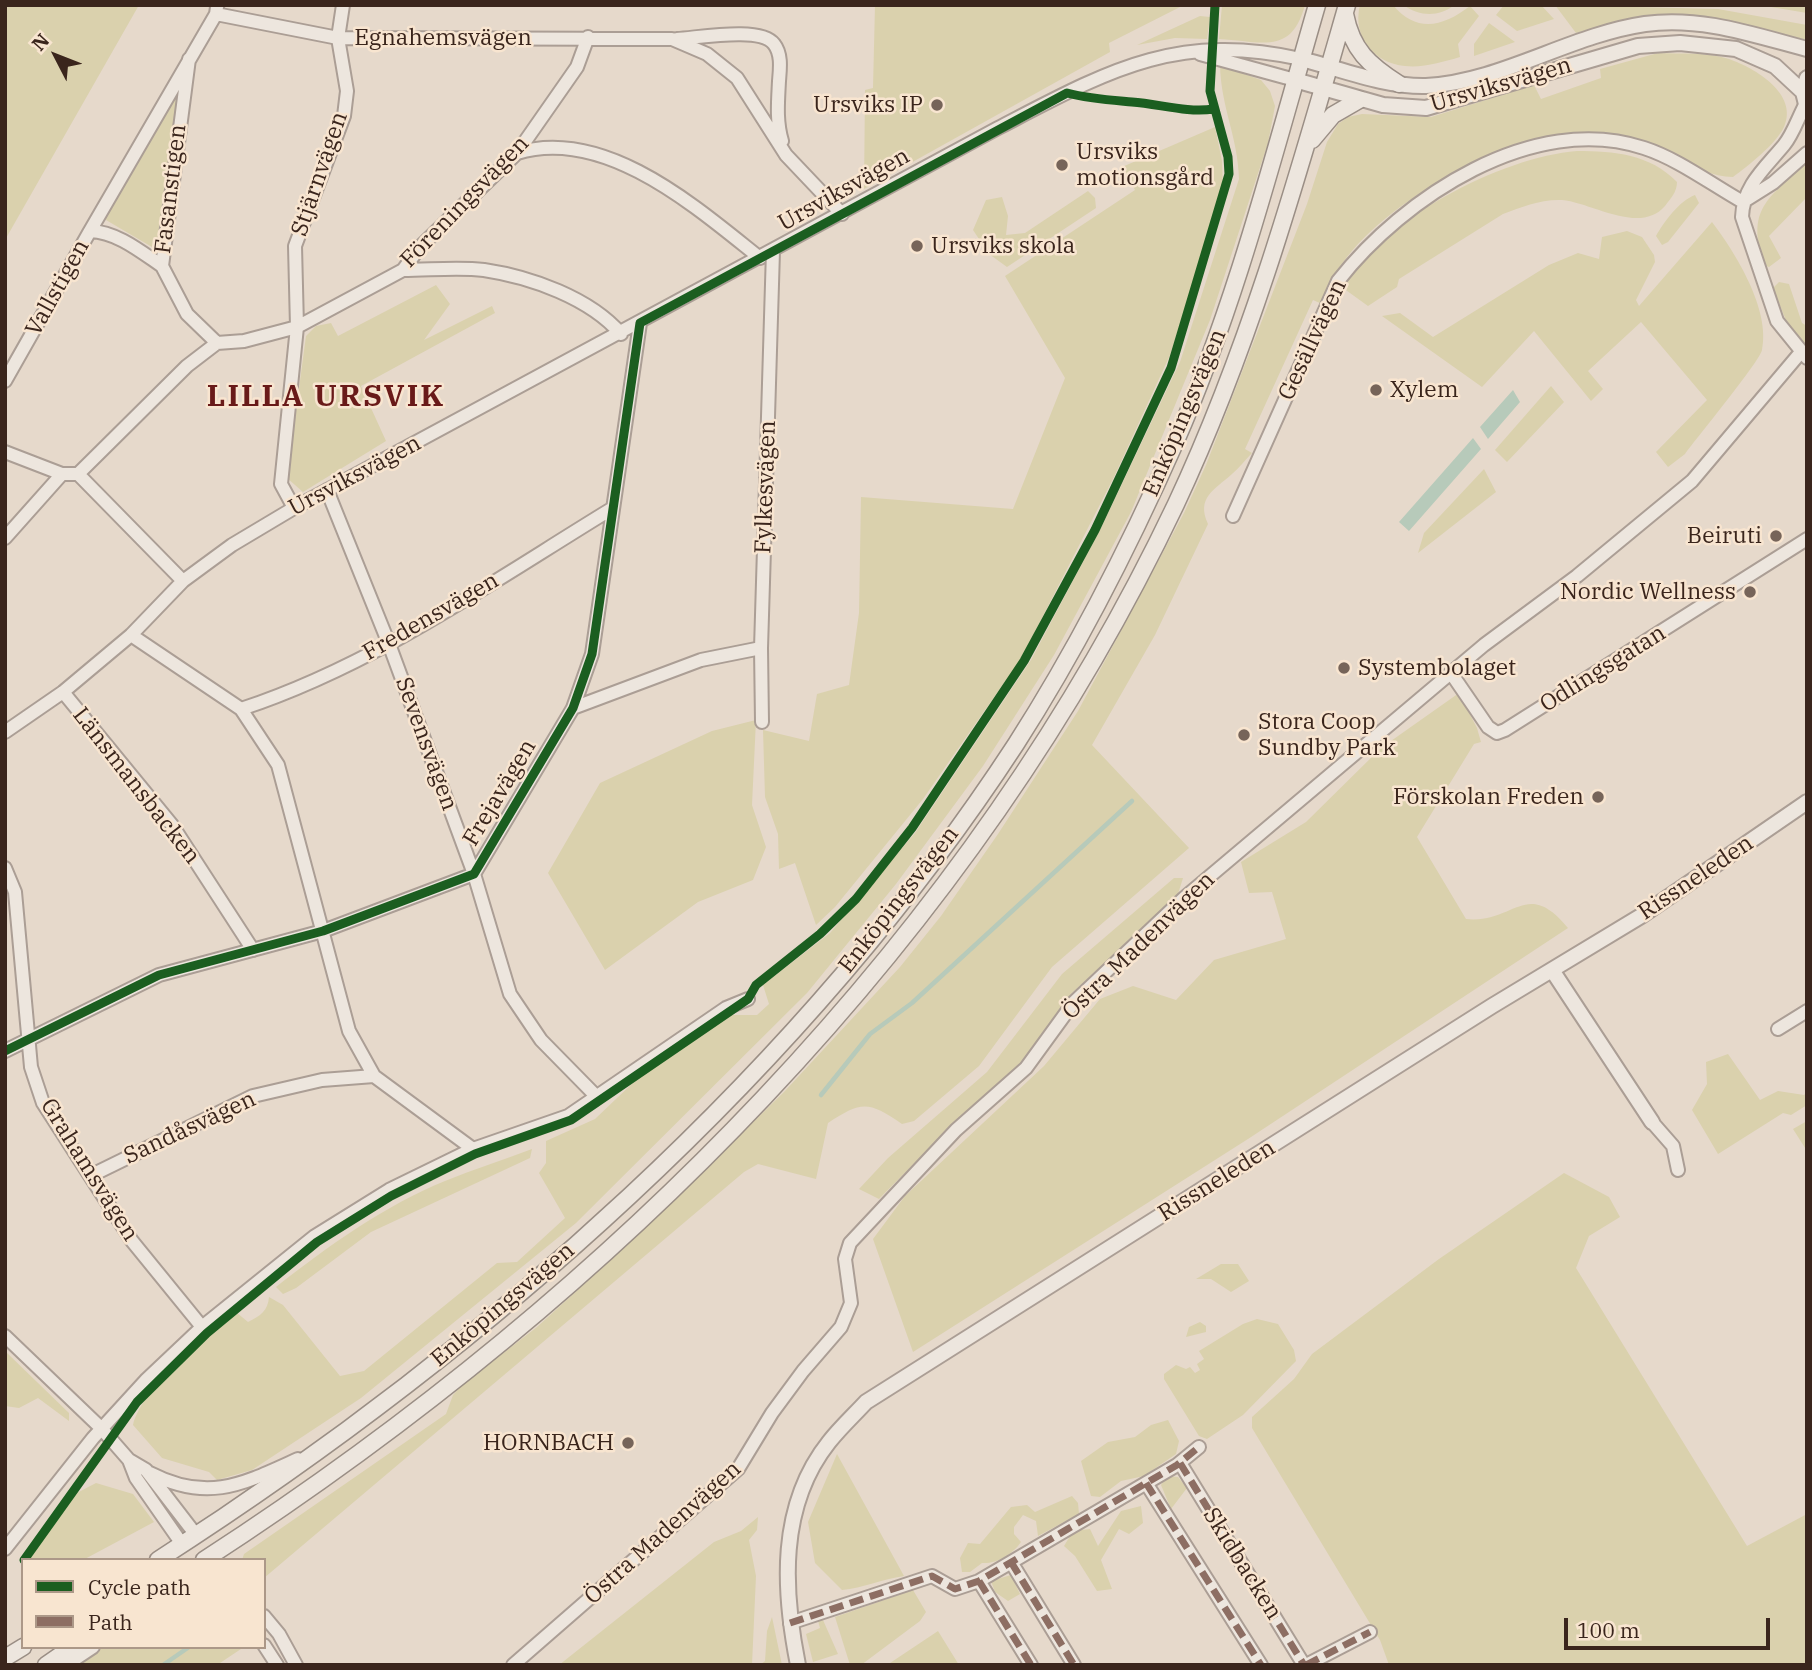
<!DOCTYPE html>
<html>
<head>
<meta charset="utf-8">
<style>
  body { margin:0 }
  #map { position:relative; width:1812px; height:1670px; overflow:hidden; background:#e6d9cb; font-family:"IBM Plex Serif",serif }
  canvas { display:block }
  .frame { position:absolute; inset:0; border:7px solid #3a251c; pointer-events:none }
  .legend { position:absolute; left:21px; top:1558px; width:245px; height:91px; box-sizing:border-box; background:#f8e5d0; border:2px solid #ac9888; margin:0; padding:9px 12px; list-style:none; font-size:21px; color:#3a251c }
  .legend li { display:flex; align-items:center; gap:14px; height:35px }
  .legend b { width:35px; border:2px solid #ac9888 }
  .north { position:absolute; left:21px; top:21px; width:70px; height:70px; -webkit-text-stroke:5px #f8e5d0; paint-order:stroke; rotate:312deg; font-size:19px; font-weight:700; line-height:28px; text-align:center; color:#3a251c }
  .north::after { content:''; display:block; margin:auto; width:24px; height:32px; background:#3a251c; clip-path:polygon(50% 0,100% 100%,50% 72%,0 100%) }
  .scale { position:absolute; left:1564px; top:1618px; width:206px; height:32px; box-sizing:border-box; border:4px solid #3a251c; border-top:0; padding-left:9px; font-size:21px; line-height:24px; white-space:nowrap; color:#3a251c; -webkit-text-stroke:5px #f8e5d0; paint-order:stroke }
</style>
</head>
<body>
<div id="map">
<canvas width="1812" height="1670"></canvas>
<div class="frame"></div>
<ul class="legend">
<li><b style="height:9px;background:#1b5e20"></b>Cycle path</li>
<li><b style="height:9px;background:#8d6e63"></b>Path</li>
</ul>
<div class="north">N</div>
<div class="scale">100 m</div>
</div>
<script>
const ctx = document.querySelector('canvas').getContext('2d');
ctx.lineJoin = 'round';
function paint(path, color) {
  ctx.fillStyle = color;
  ctx.fill(path, 'evenodd');
}
function trace(path, color, width, dash) {
  ctx.strokeStyle = color;
  ctx.lineWidth = width;
  ctx.lineCap = dash ? 'butt' : 'round';
  ctx.setLineDash(dash || []);
  ctx.stroke(path);
}
function write(font, color, halo, rows, align = 'center') {
  ctx.font = font + ' "IBM Plex Serif",serif';
  ctx.lineWidth = 5;
  ctx.setLineDash([]);
  ctx.textBaseline = 'middle';
  ctx.strokeStyle = halo;
  ctx.fillStyle = color;
  for (const [text, x, y, turn = 0] of rows) {
    ctx.save();
    ctx.translate(x, y);
    ctx.rotate((+turn || 0) * Math.PI / 180);
    ctx.textAlign = isNaN(turn) ? turn : align;
    if (halo) ctx.strokeText(text, 0, 0);
    ctx.fillText(text, 0, 0);
    ctx.restore();
  }
}
const green = new Path2D(`
  M 5,5 L 139,5 L 5,240 Z
  M 875,5 L 1184,5 L 1109,43 L 1110,52 L 864,189 L 865,90 L 873,88 Z
  M 1222,5 L 1305,5 C 1291,56 1262,41 1219,39 Z
  M 1360,5 L 1393,5 C 1417,34 1444,26 1470,6 L 1479,16 L 1458,44 L 1460,57 C 1443,62 1423,68 1405,66 C 1373,63 1352,36 1360,5 Z
  M 1403,5 L 1455,5 C 1438,17 1421,17 1403,5 Z
  M 1504,5 L 1541,5 L 1554,19 L 1517,31 L 1496,15 Z
  M 1555,5 L 1718,9 L 1807,25 L 1807,40 C 1762,30 1714,13 1667,15 C 1636,16 1607,25 1576,33 Z
  M 1759,5 L 1807,5 L 1807,13 Z
  M 1200,16 L 1210,17 L 1207,39 L 1175,38 L 1137,45 Z
  M 1489,23 L 1515,42 L 1474,56 L 1474,44 Z
  M 1658,53 C 1681,54 1707,52 1729,59 C 1755,68 1799,94 1784,127 C 1776,144 1748,166 1733,177 C 1692,176 1661,141 1620,135 C 1531,122 1386,194 1338,270 C 1331,280 1327,293 1322,304 L 1313,300 L 1245,449 L 1252,453 C 1245,460 1239,468 1232,474 C 1214,490 1196,498 1208,524 L 1155,635 L 1092,745 L 1189,848 L 1052,967 L 979,1066 L 914,1121 L 902,1124 C 868,1101 862,1101 828,1123 L 816,1179 L 758,1164 L 744,1172 L 264,1578 L 264,1560 L 242,1560 L 244,1554 L 446,1414 L 453,1395 L 462,1385 L 537,1327 L 627,1245 L 784,1092 L 900,967 L 941,916 L 998,834 L 1078,711 L 1184,513 L 1206,465 L 1307,204 L 1327,142 L 1338,124 L 1348,117 L 1362,114 L 1431,117 L 1534,85 L 1541,99 L 1601,78 L 1600,69 Z
  M 1220,65 L 1261,80 L 1270,91 L 1275,106 L 1268,143 L 1210,320 L 1131,512 L 1054,655 L 983,766 L 896,884 L 807,993 L 576,1223 L 361,1398 L 252,1470 L 217,1480 L 209,1472 L 162,1458 L 133,1425 C 143,1385 206,1341 236,1312 L 248,1322 C 260,1316 268,1311 269,1297 L 283,1305 L 340,1376 L 364,1371 L 497,1263 L 517,1262 L 565,1218 L 539,1173 L 546,1163 L 546,1141 L 595,1119 L 638,1078 L 729,1015 L 757,1015 L 769,1004 L 763,985 L 830,933 L 915,833 L 1031,660 L 1101,528 L 1180,362 L 1239,179 C 1238,137 1221,108 1220,65 Z
  M 174,93 L 179,95 L 157,247 L 152,247 L 106,220 L 105,215 Z
  M 1215,127 L 1222,161 L 1223,188 L 1170,355 L 1114,477 L 1022,657 L 923,799 L 835,907 L 816,925 L 795,863 L 779,869 L 778,834 L 765,797 L 763,730 L 809,741 L 817,694 L 849,685 L 859,613 L 861,497 L 1013,509 L 1065,378 L 1005,276 L 1135,190 L 1122,167 Z
  M 1577,151 C 1614,151 1650,154 1677,182 C 1677,192 1671,198 1665,206 C 1640,235 1593,203 1562,200 C 1541,199 1522,207 1503,214 L 1399,279 L 1397,287 L 1368,306 L 1343,288 C 1380,220 1501,157 1577,151 Z
  M 1807,163 L 1807,197 L 1769,236 L 1781,258 L 1769,267 L 1764,265 C 1746,209 1767,199 1807,163 Z
  M 1088,191 L 1095,198 L 1096,208 L 1007,267 L 989,254 L 973,230 L 986,200 L 1002,197 L 1008,216 L 1006,235 L 1025,233 Z
  M 1695,195 L 1699,203 L 1668,242 L 1662,245 L 1656,236 C 1664,222 1679,201 1695,195 Z
  M 1712,222 C 1735,252 1771,310 1762,350 C 1760,361 1696,439 1685,454 L 1668,467 L 1656,452 L 1707,400 L 1641,322 L 1588,371 L 1603,389 L 1591,401 L 1534,331 L 1482,387 L 1382,316 L 1400,313 L 1433,337 L 1549,265 L 1578,253 L 1599,259 L 1602,237 L 1627,231 L 1642,237 L 1654,255 L 1655,262 L 1636,300 L 1639,306 Z
  M 1779,282 L 1789,284 L 1802,323 L 1807,326 L 1807,347 L 1787,323 L 1773,288 Z
  M 436,285 L 450,304 L 424,340 L 492,306 L 495,313 L 361,386 L 386,441 L 303,492 L 287,478 L 306,336 L 316,326 L 331,323 L 338,336 Z
  M 1551,386 L 1564,402 L 1507,462 L 1495,450 Z
  M 1484,469 L 1496,492 L 1418,553 L 1424,533 Z
  M 1459,693 L 1477,728 L 1481,742 L 1474,744 L 1417,837 L 1466,919 C 1515,924 1526,877 1568,928 L 1248,1139 L 913,1352 L 873,1239 L 905,1196 L 1044,1066 L 1100,999 L 1133,986 L 1176,1000 L 1214,960 L 1286,939 L 1272,892 L 1249,893 L 1241,862 L 1306,822 L 1381,748 Z
  M 756,720 L 752,805 L 766,847 L 753,880 L 698,902 L 605,970 L 548,873 L 600,783 L 712,731 Z
  M 1174,878 L 1183,878 L 1178,894 L 1071,994 L 1022,1063 L 957,1120 L 879,1199 L 859,1189 L 888,1158 L 987,1072 L 1062,974 Z
  M 1728,1054 L 1760,1100 L 1778,1091 L 1804,1095 L 1807,1092 L 1807,1105 L 1791,1115 L 1783,1113 L 1718,1154 L 1692,1110 L 1707,1084 L 1706,1062 Z
  M 1807,1121 L 1807,1151 L 1793,1129 Z
  M 532,1149 L 530,1158 L 371,1232 L 296,1288 L 283,1294 L 276,1287 C 328,1246 384,1206 445,1181 C 474,1169 503,1160 532,1149 Z
  M 1564,1173 L 1609,1197 L 1620,1217 L 1589,1236 L 1576,1268 L 1747,1546 L 1807,1514 L 1807,1665 L 1389,1665 L 1380,1640 L 1252,1428 L 1252,1417 L 1294,1379 L 1312,1354 L 1439,1259 Z
  M 1221,1264 L 1238,1264 L 1249,1281 L 1231,1292 L 1211,1279 L 1196,1279 Z
  M 1257,1319 L 1278,1324 L 1294,1350 L 1296,1361 L 1243,1415 L 1207,1439 L 1199,1436 L 1164,1379 L 1164,1374 L 1176,1365 L 1186,1369 L 1190,1367 L 1195,1373 L 1200,1370 L 1197,1364 L 1204,1359 L 1199,1351 L 1243,1324 Z
  M 1200,1322 L 1206,1326 L 1206,1332 L 1186,1337 L 1189,1327 Z
  M 5,1351 L 69,1413 L 69,1421 L 38,1398 L 19,1408 L 5,1406 Z
  M 1168,1420 L 1179,1441 L 1176,1454 L 1144,1476 L 1121,1481 L 1100,1497 L 1091,1496 L 1081,1461 L 1108,1442 L 1135,1437 L 1151,1425 Z
  M 837,1454 L 904,1576 C 882,1579 863,1588 842,1590 L 815,1563 L 808,1522 Z
  M 1167,1476 L 1178,1477 L 1187,1488 L 1171,1509 L 1161,1485 Z
  M 96,1483 L 133,1494 L 154,1522 L 83,1560 L 29,1560 L 73,1495 Z
  M 1072,1496 L 1078,1503 L 1079,1514 L 1038,1536 L 1036,1521 L 1023,1515 L 1014,1527 L 1014,1534 L 1021,1542 C 1013,1554 997,1564 982,1563 L 970,1572 L 962,1572 L 960,1558 L 968,1543 L 980,1544 L 1011,1507 L 1027,1505 L 1035,1512 Z
  M 1141,1506 L 1143,1523 L 1129,1534 L 1119,1529 L 1101,1560 L 1112,1589 L 1097,1591 L 1075,1556 L 1064,1546 L 1073,1531 L 1090,1529 L 1098,1546 L 1121,1511 Z
  M 758,1517 L 757,1530 L 749,1540 L 756,1576 L 752,1665 L 559,1665 L 714,1542 L 741,1531 Z
  M 1011,1575 L 1020,1594 L 1008,1601 L 995,1592 L 991,1581 Z
  M 913,1590 L 926,1612 L 920,1621 L 861,1665 L 850,1665 L 835,1617 Z
  M 772,1617 L 782,1665 L 760,1665 L 765,1661 L 767,1631 Z
  M 823,1620 L 838,1654 L 813,1662 L 806,1634 L 820,1628 L 818,1621 Z
  M 938,1631 L 959,1665 L 887,1665 Z
  M 104,1647 L 244,1647 L 217,1665 L 77,1665 Z`);
const water = new Path2D(`
  M 1513,390 L 1520,402 L 1488,439 L 1480,427 Z
  M 1473,438 L 1481,449 L 1409,531 L 1399,522 Z`);
const stream = new Path2D(`
  M 821,1095 L 870,1034 L 912,1003 L 1132,801
  M 163,1665 L 189,1647`);
const minor = new Path2D(`
  M 216,14 L 338,38 L 672,39 L 707,54 L 737,78 L 786,155 L 842,214
  M 677,39 C 698,38 761,26 774,44 C 782,54 780,69 779,81 C 778,102 776,121 782,141
  M 1200,54 L 1295,80
  M 189,59 L 162,266 L 187,314 L 217,343
  M 1805,105 C 1798,118 1793,134 1784,145 C 1765,168 1743,186 1742,217 L 1777,321 L 1807,358
  M 517,153 C 605,126 697,208 760,258
  M 1746,200 L 1773,183 L 1807,153
  M 90,231 L 216,14 L 217,7
  M 403,270 C 430,270 458,267 484,270 C 531,277 590,298 621,334
  M 5,381 L 90,231 C 117,232 140,251 162,266
  M 5,452 L 62,474
  M 78,474 L 183,581
  M 327,490 L 389,644 L 474,874 L 510,994 L 541,1040 L 597,1097
  M 294,508 L 281,484 L 297,327 L 295,246 L 344,116 L 347,91 L 338,38 L 343,5
  M 1233,516 L 1338,281 C 1403,198 1533,111 1644,148 C 1678,159 1711,184 1743,202
  M 5,538 L 62,474 L 78,474 L 187,366 L 217,343 L 244,341 L 297,327 L 403,270 L 420,247 L 517,153 L 577,67 L 588,37
  M 131,635 L 241,709 L 278,765 L 349,1031 L 374,1076 L 473,1149
  M 1451,673 L 1488,727 L 1497,733 L 1505,730 L 1807,539
  M 63,692 L 172,825 L 253,950
  M 573,708 L 701,660 L 761,648
  M 241,709 C 375,665 493,581 613,508
  M 762,722 L 761,648 L 773,251
  M 5,732 L 63,692 L 131,635 L 183,581 L 232,545 L 294,508 L 998,128 C 1106,72 1175,31 1301,59
  M 5,868 L 15,892 L 31,1067 L 43,1103 L 132,1241 L 202,1327
  M 1778,1029 L 1807,1011
  M 5,1051 L 159,975 L 323,931 L 474,874 L 573,708 L 592,654 L 640,323
  M 1652,1122 L 1673,1146 L 1678,1170
  M 90,1176 L 253,1096 L 322,1080 L 374,1076
  M 5,1336 L 101,1428 L 129,1460 L 146,1470 L 196,1535
  M 129,1460 L 136,1478 L 182,1544
  M 1180,1463 L 1304,1665
  M 150,1473 C 208,1503 243,1484 298,1459
  M 1146,1483 L 1261,1665
  M 5,1549 L 93,1438 L 147,1379 L 202,1327 L 315,1236 L 389,1190 L 473,1149 L 568,1116 L 726,1008 L 748,999
  M 1011,1562 L 1074,1665
  M 979,1581 L 1031,1665
  M 264,1616 L 279,1634 L 296,1665
  M 790,1623 L 932,1576 L 955,1589 L 979,1581 L 1177,1465 L 1199,1447
  M 264,1645 L 277,1665
  M 66,1665 L 93,1647
  M 513,1665 L 738,1469 L 772,1413 L 803,1371 L 841,1327 L 851,1303 L 845,1259 L 850,1243 L 956,1130 L 1026,1068 L 1074,1002 L 1184,898 L 1484,645 L 1577,576 L 1692,481 L 1801,352
  M 1306,1665 L 1370,1632`);
const tertiary = new Path2D(`
  M 1301,59 C 1341,69 1385,87 1426,86 C 1501,82 1570,35 1645,24 C 1700,16 1754,35 1807,49
  M 1807,78 L 1803,92 L 1807,108
  M 1295,80 L 1383,105 L 1426,108 L 1638,46 L 1680,43 L 1736,49 L 1775,66 L 1803,92
  M 1552,970 L 1652,1122
  M 798,1665 C 783,1590 778,1506 829,1442 C 840,1428 854,1415 866,1402 L 1492,1006 L 1641,916 L 1807,802`);
const secondary = new Path2D(`
  M 1345,14 C 1352,50 1369,65 1399,84
  M 1312,140 L 1333,115 L 1359,100
  M 158,1560 C 485,1350 802,1072 1016,744 C 1077,649 1129,547 1175,443 C 1237,302 1274,153 1317,5
  M 204,1560 C 608,1298 968,942 1176,504 C 1251,344 1298,175 1347,5
  M 5,1658 L 23,1647
  M 46,1665 L 72,1647`);
const quiet = new Path2D(`
  M 1180,1463 L 1304,1665
  M 1146,1483 L 1261,1665
  M 1011,1562 L 1074,1665
  M 979,1581 L 1031,1665
  M 790,1623 L 932,1576 L 955,1589 L 979,1581 L 1177,1465 L 1199,1447
  M 1306,1665 L 1370,1632`);
const cycleway = new Path2D(`
  M 5,1051 L 159,975 L 323,931 L 474,874 L 573,708 L 592,654 L 640,323 L 1067,93 C 1090,99 1109,100 1132,102 C 1160,104 1186,113 1214,109
  M 24,1560 L 137,1402 L 207,1333 L 317,1242 L 391,1196 L 475,1154 L 571,1120 L 748,999 L 756,985 L 820,934 L 856,899 L 912,828 L 1024,661 L 1095,530 L 1171,368 L 1229,174 L 1228,157 L 1210,91 L 1215,5`);
const markers = [
  [937,105,7,"#766459"],
  [1062,165,7,"#766459"],
  [917,246,7,"#766459"],
  [1376,390,7,"#766459"],
  [1776,536,7,"#766459"],
  [1750,592,7,"#766459"],
  [1344,668,7,"#766459"],
  [1244,735,7,"#766459"],
  [1598,797,7,"#766459"],
  [628,1443,7,"#766459"]
];
const streetNames = [
  ["Egnahemsvägen",443,38],
  ["Ursviksvägen",1501,85,-16],
  ["Stjärnvägen",320,174,-71],
  ["Fasanstigen",171,189,-83],
  ["Ursviksvägen",844,190,-29],
  ["Föreningsvägen",465,202,-46],
  ["Vallstigen",58,288,-61],
  ["Gesällvägen",1313,340,-65],
  ["Enköpingsvägen",1185,413,-67],
  ["Ursviksvägen",355,476,-28],
  ["Fylkesvägen",766,487,-88],
  ["Fredensvägen",431,617,-30],
  ["Odlingsgatan",1603,669,-32],
  ["Sevensvägen",426,744,70],
  ["Länsmansbacken",136,786,52],
  ["Frejavägen",500,793,-59],
  ["Rissneleden",1696,878,-34],
  ["Enköpingsvägen",899,900,-52],
  ["Östra Madenvägen",1139,946,-44],
  ["Sandåsvägen",190,1128,-25],
  ["Grahamsvägen",89,1170,58],
  ["Rissneleden",1217,1181,-32],
  ["Enköpingsvägen",503,1305,-40],
  ["Östra Madenvägen",663,1533,-42],
  ["Skidbacken",1242,1564,58]
];
const poiNames = [
  ["Ursviks IP",923,105],
  ["Ursviks",1076,152,"left"],
  ["motionsgård",1076,178,"left"],
  ["Ursviks skola",931,246,"left"],
  ["Xylem",1390,390,"left"],
  ["Beiruti",1762,536],
  ["Nordic Wellness",1736,592],
  ["Systembolaget",1358,668,"left"],
  ["Stora Coop",1258,722,"left"],
  ["Sundby Park",1258,748,"left"],
  ["Förskolan Freden",1584,797],
  ["HORNBACH",614,1443]
];
const districtNames = [
  ["LILLA URSVIK",326,397]
];
paint(green, '#dad1ad');
paint(water, '#b7caba');
trace(stream, '#b7caba', 4.5);
trace(minor, '#ab9e95', 16);
trace(tertiary, '#ab9e95', 18);
trace(secondary, '#9a8e85', 19);
trace(minor, '#ede6de', 12);
trace(tertiary, '#ede6de', 14);
trace(secondary, '#ede6de', 16);
trace(quiet, '#8d6e63', 7, [14, 7]);
trace(cycleway, '#1b5e20', 9);
for (const [x, y, r, color] of markers) {
  const dot = new Path2D();
  dot.arc(x, y, r, 0, 2 * Math.PI);
  ctx.fillStyle = color;
  ctx.fill(dot);
  trace(dot, '#f8e5d0', 2.5);
}
write('23px', '#3a251c', '#f8e5d0', streetNames);
write('23px', '#3a251c', '#f8e5d0', poiNames, 'right');
ctx.letterSpacing = '2px';
write('bold 30px', '#691a19', '#f8e5d0', districtNames);
ctx.letterSpacing = '0px';
</script>
</body>
</html>
